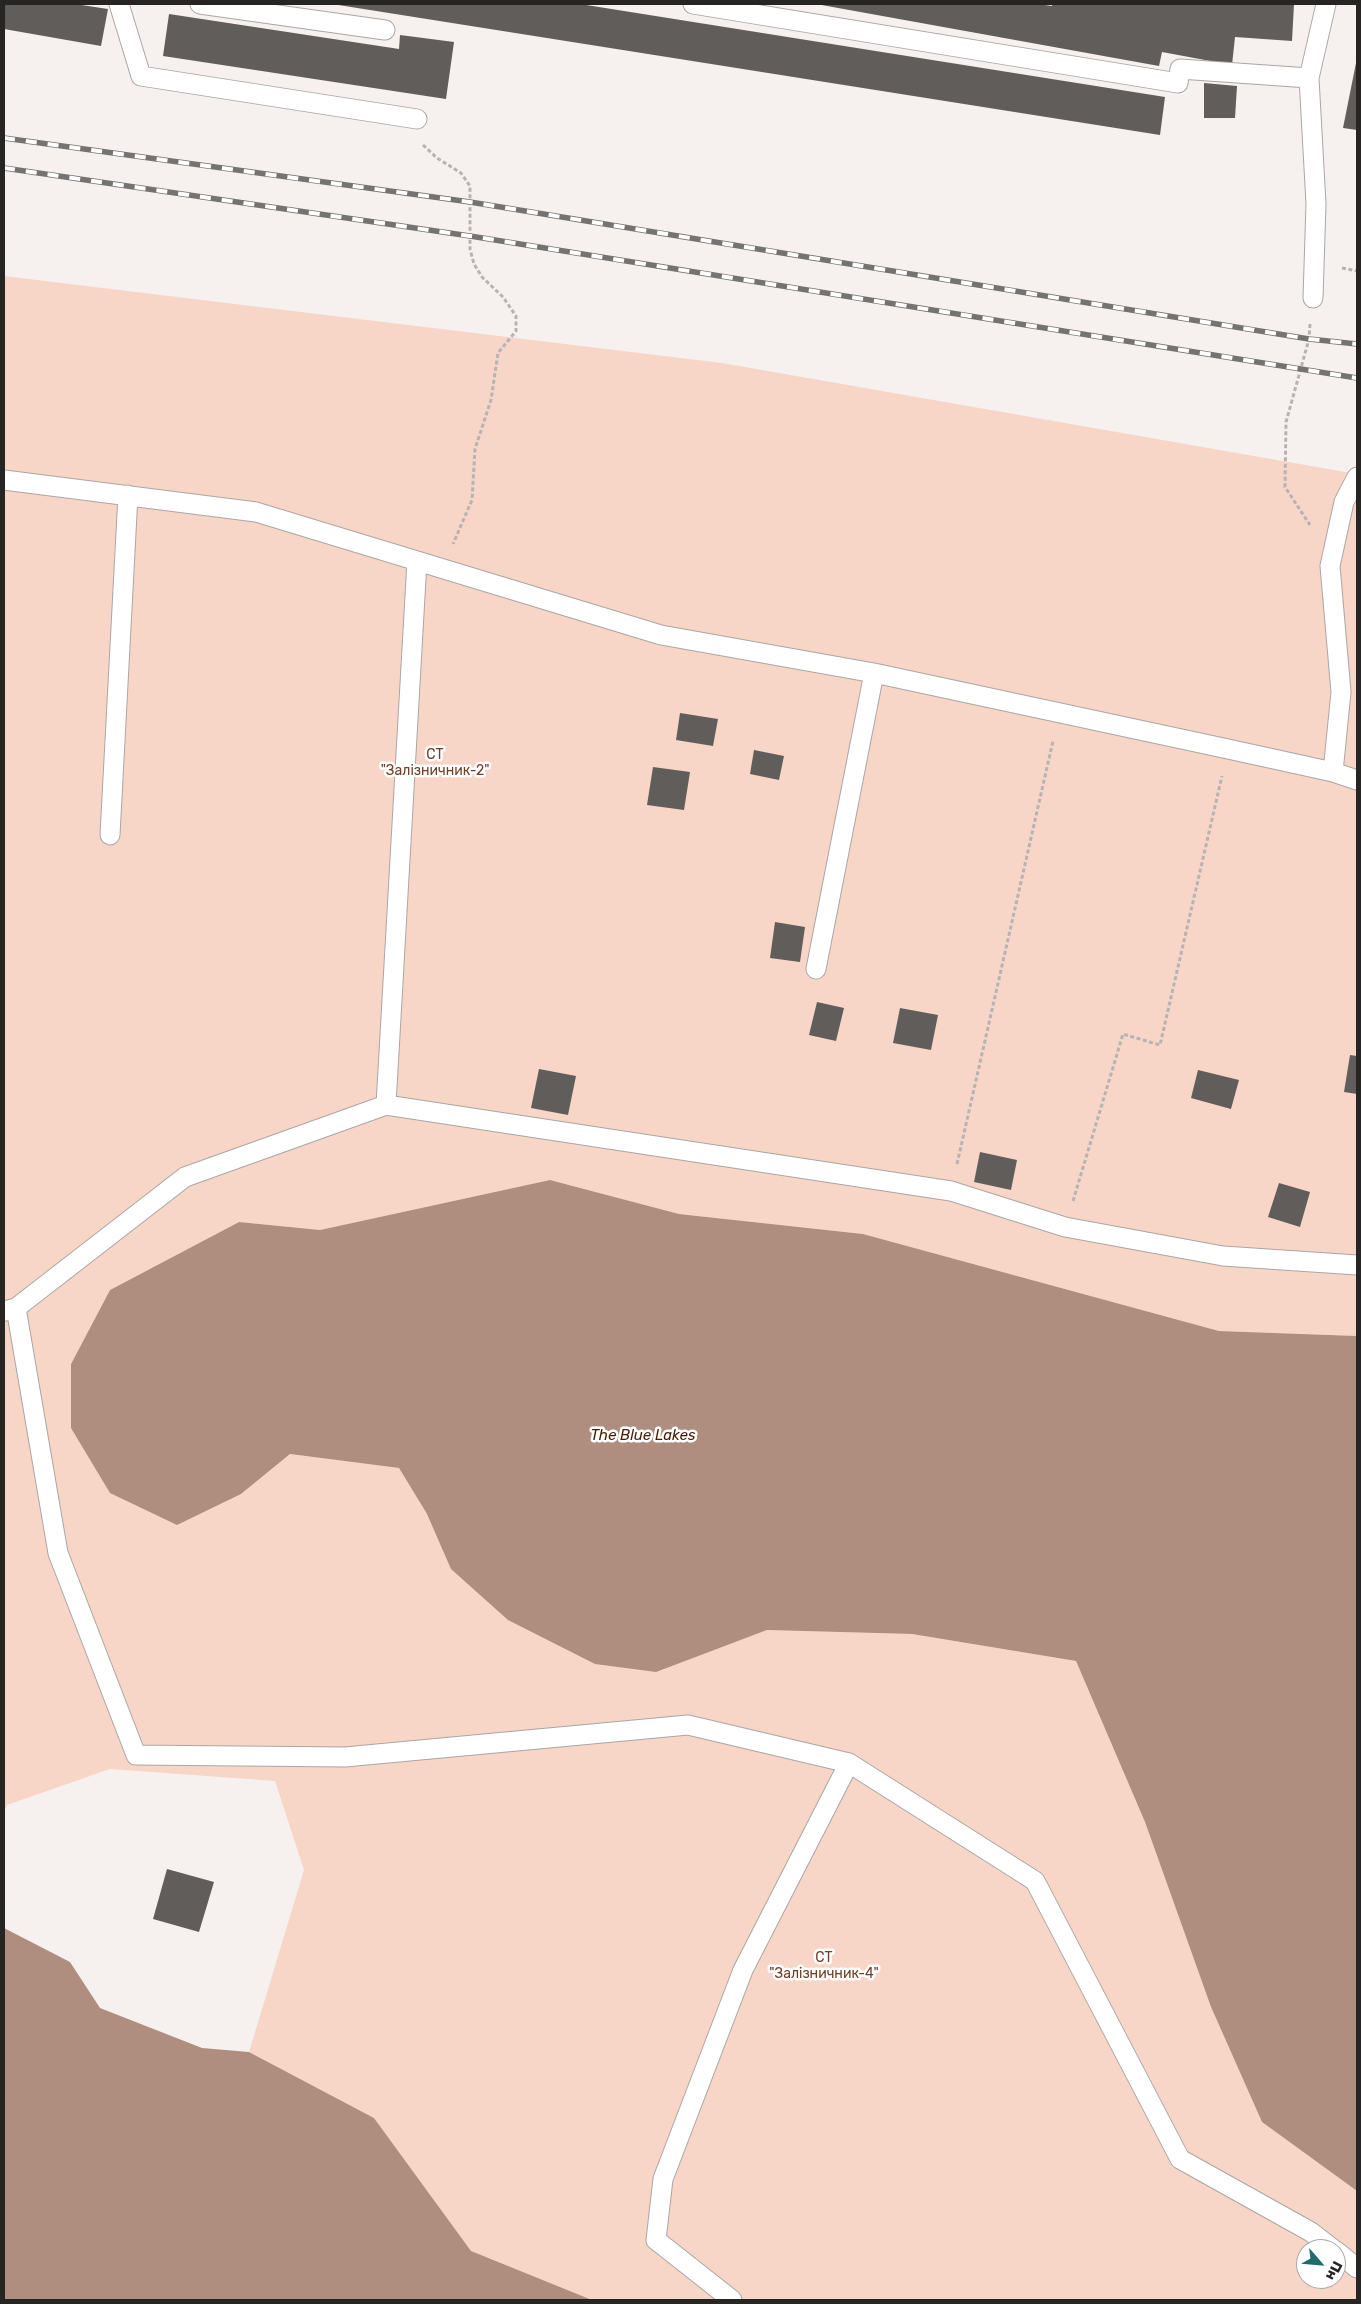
<!DOCTYPE html>
<html>
<head>
<meta charset="utf-8">
<style>
  body { margin:0 }
  #map { position:relative; width:1361px; height:2304px; overflow:hidden; background:#f6f1ef; font-family:Rubik,sans-serif }
  canvas { display:block }
  .frame { position:absolute; inset:0; border:5px solid #262524; pointer-events:none }
  .north { position:absolute; left:1296px; top:2239px; width:50px; height:50px; box-sizing:border-box; background:#fff; border:1px solid #a8a8a7; border-radius:50%; rotate:117deg; font-size:14px; font-weight:700; line-height:20px; text-align:center; color:#262524 }
  .north::after { content:''; display:block; margin:auto; width:18px; height:22px; background:#1f6c6c; clip-path:polygon(50% 0,100% 100%,50% 72%,0 100%) }
</style>
</head>
<body>
<div id="map">
<canvas width="1361" height="2304"></canvas>
<div class="frame"></div>
<div class="north">Пн</div>
</div>
<script>
const ctx = document.querySelector('canvas').getContext('2d');
ctx.lineJoin = 'round';
function paint(path, color) {
  ctx.fillStyle = color;
  ctx.fill(path, 'evenodd');
}
function trace(path, color, width, dash) {
  ctx.strokeStyle = color;
  ctx.lineWidth = width;
  ctx.lineCap = dash ? 'butt' : 'round';
  ctx.setLineDash(dash || []);
  ctx.stroke(path);
}
function write(font, color, halo, rows, align = 'center') {
  ctx.font = font + ' Rubik,sans-serif';
  ctx.lineWidth = 5;
  ctx.setLineDash([]);
  ctx.textBaseline = 'middle';
  ctx.strokeStyle = halo;
  ctx.fillStyle = color;
  for (const [text, x, y, turn = 0] of rows) {
    ctx.save();
    ctx.translate(x, y);
    ctx.rotate((+turn || 0) * Math.PI / 180);
    ctx.textAlign = isNaN(turn) ? turn : align;
    if (halo) ctx.strokeText(text, 0, 0);
    ctx.fillText(text, 0, 0);
    ctx.restore();
  }
}
const green = new Path2D(`
  M 4,276 L 722,363 L 1357,474 L 1357,1336 L 1219,1331 L 863,1234 L 679,1214 L 550,1180 L 320,1230 L 239,1222 L 110,1290 L 71,1364 L 71,1428 L 241,1494 L 290,1454 L 399,1468 L 427,1514 L 656,1671 L 767,1630 L 912,1634 L 1076,1661 L 1145,1822 L 1211,2007 L 1262,2122 L 1357,2191 L 1357,2300 L 592,2300 L 471,2252 L 374,2118 L 249,2052 L 304,1870 L 275,1781 L 110,1769 L 7,1805 L 4,1812 ZM 1306,2249 L 1336,2249 L 1336,2279 L 1306,2279 Z`);
const water = new Path2D(`
  M 550,1180 L 679,1214 L 863,1234 L 1219,1331 L 1357,1336 L 1357,2191 L 1262,2122 L 1211,2007 L 1145,1822 L 1076,1661 L 912,1634 L 767,1630 L 656,1672 L 595,1664 L 508,1620 L 451,1569 L 427,1514 L 399,1468 L 290,1454 L 241,1494 L 177,1525 L 110,1493 L 71,1428 L 71,1364 L 110,1290 L 239,1222 L 320,1230 Z
  M 4,1928 L 70,1962 L 100,2008 L 202,2048 L 249,2052 L 374,2118 L 471,2251 L 592,2300 L 4,2300 Z`);
const building = new Path2D(`
  M 4,4 L 75,4 L 108,9 L 101,46 L 4,29 Z
  M 332,4 L 580,4 L 1165,97 L 1160,135 Z
  M 816,4 L 1038,4 L 1052,6 L 1052,4 L 1294,4 L 1292,41 L 1235,37 L 1232,65 L 1162,52 L 1159,66 Z
  M 169,14 L 399,49 L 400,35 L 454,42 L 446,99 L 163,56 Z
  M 1356,63 L 1357,63 L 1357,130 L 1343,128 Z
  M 1204,83 L 1237,86 L 1235,118 L 1204,118 Z
  M 680,713 L 718,719 L 713,746 L 676,740 Z
  M 754,750 L 784,756 L 779,780 L 750,774 Z
  M 653,767 L 690,772 L 684,810 L 647,805 Z
  M 775,922 L 805,927 L 800,962 L 770,958 Z
  M 817,1002 L 844,1008 L 836,1041 L 809,1035 Z
  M 900,1008 L 938,1015 L 931,1050 L 893,1043 Z
  M 1350,1055 L 1357,1056 L 1357,1094 L 1344,1092 Z
  M 539,1069 L 576,1076 L 568,1115 L 531,1108 Z
  M 1198,1070 L 1239,1080 L 1231,1109 L 1191,1098 Z
  M 980,1152 L 1017,1160 L 1011,1190 L 974,1182 Z
  M 1279,1183 L 1310,1192 L 1300,1227 L 1268,1217 Z
  M 167,1869 L 214,1882 L 199,1932 L 153,1919 Z`);
const path = new Path2D(`
  M 423,145 L 437,158 L 461,173 L 470,186 L 470,249 L 474,264 L 482,277 L 503,297 L 516,316 L 516,331 L 498,353 L 491,400 L 475,449 L 472,500 L 453,544
  M 1342,268 L 1357,271
  M 1310,324 L 1309,339 L 1286,422 L 1285,487 L 1310,525
  M 957,1164 L 1053,741
  M 1073,1201 L 1123,1034 L 1160,1045 L 1222,776`);
const lane = new Path2D(`
  M 119,4 L 141,76 L 417,119
  M 200,4 L 385,30
  M 693,4 L 1178,83 L 1180,69 L 1309,78
  M 1313,298 L 1316,204 L 1309,78 L 1326,4
  M 4,480 L 256,512 L 661,635 L 874,673 L 1228,749 L 1333,772 L 1357,780
  M 1333,772 L 1341,692 L 1330,566 L 1344,502 L 1357,477
  M 110,835 L 128,495
  M 816,969 L 874,673
  M 386,1105 L 951,1191 L 1065,1227 L 1223,1256 L 1357,1265
  M 16,1308 L 58,1553 L 136,1755 L 345,1757 L 688,1725 L 849,1763 L 1035,1881 L 1180,2159 L 1311,2232 L 1333,2249
  M 5,1311 L 16,1308 L 185,1177 L 386,1105 L 417,561
  M 1336,2251 L 1357,2268
  M 732,2300 L 656,2240 L 663,2179 L 743,1970 L 849,1763`);
const rail = new Path2D(`
  M 4,138 L 470,202 L 1309,339 L 1357,344
  M 4,168 L 470,236 L 1357,378`);
const parkNames = [
  ["СТ",435,755],
  ["\"Залізничник-2\"",435,771],
  ["СТ",824,1958],
  ["\"Залізничник-4\"",824,1974]
];
const waterNames = [
  ["The Blue Lakes",643,1436]
];
paint(green, '#f7d6c8');
paint(water, '#af8e7f');
paint(building, '#615d5b');
trace(lane, '#aba6a4', 21);
trace(path, '#b7b3b1', 3, [4, 2.5]);
trace(lane, '#fff', 19);
trace(rail, '#757371', 5.5);
trace(rail, '#fff', 4, [11]);
write('14px', '#6f3f28', '#fff', parkNames);
write('italic 15px', '#481c04', '#fff', waterNames);
</script>
</body>
</html>
